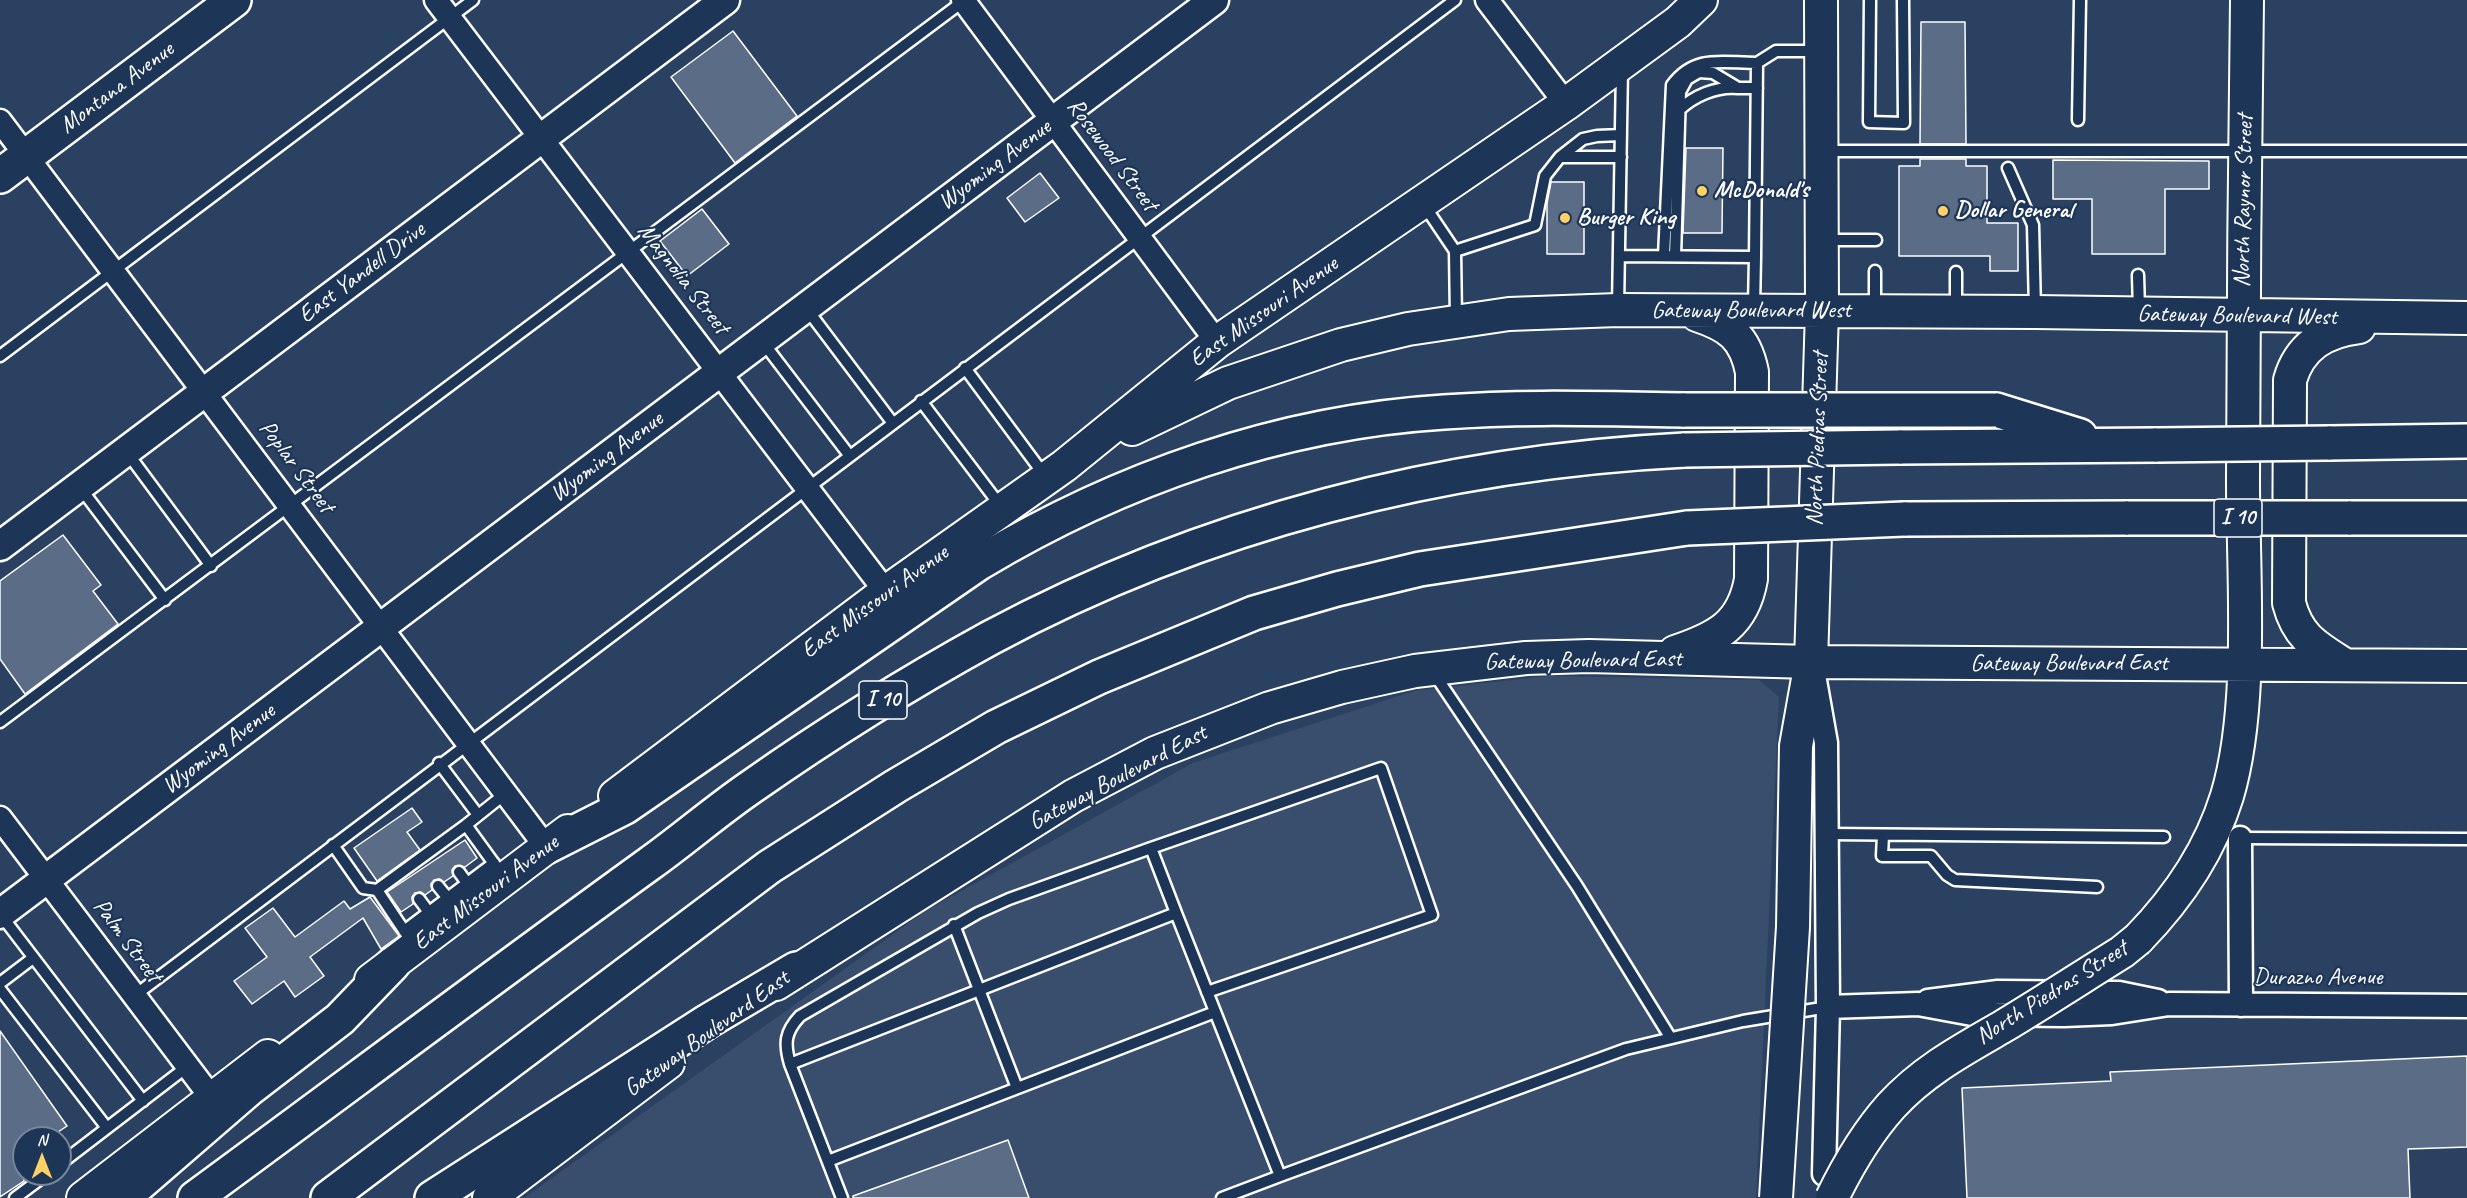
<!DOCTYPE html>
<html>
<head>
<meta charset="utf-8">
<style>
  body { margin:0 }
  #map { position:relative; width:2467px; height:1198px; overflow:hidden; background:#2a4161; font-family:Caveat,sans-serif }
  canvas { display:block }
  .north { position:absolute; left:12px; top:1126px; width:60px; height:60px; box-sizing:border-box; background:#1d3557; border:2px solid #77869a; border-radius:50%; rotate:0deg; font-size:16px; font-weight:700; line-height:24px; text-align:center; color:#fff }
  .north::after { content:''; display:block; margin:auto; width:21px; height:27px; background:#ffd166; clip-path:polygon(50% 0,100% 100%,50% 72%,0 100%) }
</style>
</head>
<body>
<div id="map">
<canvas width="2467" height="1198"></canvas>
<div class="north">N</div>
</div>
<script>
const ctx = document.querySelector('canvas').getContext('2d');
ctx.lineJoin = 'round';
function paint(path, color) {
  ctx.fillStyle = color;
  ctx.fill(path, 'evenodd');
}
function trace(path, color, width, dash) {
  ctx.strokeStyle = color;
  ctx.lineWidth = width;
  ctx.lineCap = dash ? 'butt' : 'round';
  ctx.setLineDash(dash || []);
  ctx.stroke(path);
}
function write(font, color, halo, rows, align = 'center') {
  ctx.font = font + ' Caveat,sans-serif';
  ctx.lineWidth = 4.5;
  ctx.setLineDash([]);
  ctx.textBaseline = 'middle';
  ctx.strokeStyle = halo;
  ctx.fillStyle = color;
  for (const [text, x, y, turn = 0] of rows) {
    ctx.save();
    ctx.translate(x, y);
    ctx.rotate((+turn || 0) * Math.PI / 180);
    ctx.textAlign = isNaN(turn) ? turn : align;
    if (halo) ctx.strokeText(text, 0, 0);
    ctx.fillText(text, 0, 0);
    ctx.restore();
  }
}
const built = new Path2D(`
  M 1548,676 L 1759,680 L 1779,697 L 1756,1198 L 524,1198 L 927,910 L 1193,763 L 1414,691 Z`);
const building = new Path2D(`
  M 1921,22 L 1965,22 L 1966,144 L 1920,144 Z
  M 733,31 L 797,116 L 735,163 L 671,77 Z
  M 1686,148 L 1723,148 L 1722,233 L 1683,233 Z
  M 1920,159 L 1966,159 L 1966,166 L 1987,166 L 1987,223 L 2018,223 L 2018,271 L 1990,271 L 1990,256 L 1899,256 L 1899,166 L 1920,166 Z
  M 2053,160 L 2209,161 L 2209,189 L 2165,189 L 2165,254 L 2092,254 L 2092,199 L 2053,199 Z
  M 1040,173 L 1059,198 L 1025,222 L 1007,198 Z
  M 1551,182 L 1584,182 L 1584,254 L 1547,254 L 1547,203 Z
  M 702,209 L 729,244 L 687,276 L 660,241 Z
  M 63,535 L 101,585 L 93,591 L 118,624 L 25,694 L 0,659 L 0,581 Z
  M 412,808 L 422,822 L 407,832 L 420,850 L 377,881 L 354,848 Z
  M 465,840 L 477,858 L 465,867 L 455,866 L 452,870 L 453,876 L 444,882 L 440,879 L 434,880 L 431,884 L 432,890 L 425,895 L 421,892 L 415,893 L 412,897 L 413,904 L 401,912 L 387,892 Z
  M 370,897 L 399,936 L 381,949 L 363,918 L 310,957 L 324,976 L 295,997 L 284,981 L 252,1004 L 234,981 L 267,957 L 245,928 L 273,908 L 295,937 L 344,901 L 350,909 Z
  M 0,1031 L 67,1126 L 49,1138 L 24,1138 L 24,1181 L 0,1197 Z
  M 2467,1056 L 2467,1147 L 2408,1149 L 2410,1198 L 1967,1198 L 1962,1088 L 2111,1081 L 2110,1072 Z
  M 1008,1140 L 1029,1198 L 853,1198 L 853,1196 Z`);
const service = new Path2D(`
  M 1870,0 L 1869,122 L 1904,123 L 1903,0
  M 1679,110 C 1694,96 1716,86 1738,88
  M 2078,120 L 2080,0
  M 1825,151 L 2467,151
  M 1560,157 L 1621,157
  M 2008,168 L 2033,225 L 2035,310
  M 1424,205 L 1455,251 L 1456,318
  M 1825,240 L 1876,240
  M 1455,251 L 1535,225 L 1545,176 L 1560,157 L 1583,139 L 1597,136 L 1621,135
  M 1619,256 L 1755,257 L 1754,307
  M 1664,256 L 1672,85 C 1695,54 1722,63 1757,63
  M 1675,256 L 1680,92 L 1687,79 L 1699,72 L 1713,73 L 1738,88 L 1757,88
  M 1755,257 L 1757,63 L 1776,51 L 1818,51
  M 2138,275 L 2139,311
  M 1618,307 L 1622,68
  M 806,308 L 892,422
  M 1956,309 L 1956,272
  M 1875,310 L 1875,271
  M 762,341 L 849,455
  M 0,356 L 473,0
  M 965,368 L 1045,476
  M 921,401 L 1002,508
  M 126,451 L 211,566
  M 79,486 L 165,600
  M 1433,672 L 1577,886 L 1670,1037
  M 0,722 L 965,0
  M 439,763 L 478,815
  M 1827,834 L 2164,837
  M 1883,835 L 1882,856 L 1931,856 L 1947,875 L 1955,880 L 2097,887
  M 2240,838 L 2467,839
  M 333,845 L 363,888 L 377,890 L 466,825
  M 1151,848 L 1381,768 L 1432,915 L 1207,992
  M 459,872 L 467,883
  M 503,876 L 466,825 L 506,793
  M 438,886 L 451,902
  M 377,890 L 407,935
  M 419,899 L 428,911
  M 1,915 L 143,1101
  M 954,925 L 1017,1088
  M 404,931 L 494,863
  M 0,983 L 33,958
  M 0,989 L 107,1128
  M 134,996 L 1455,0
  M 790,1064 C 784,1043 785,1032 800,1016 L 978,913 L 1009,899 L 1151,848 L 1176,913
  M 828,1161 L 1215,1012
  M 60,1164 L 188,1066
  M 1280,1176 L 1626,1049 L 1743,1021 L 1828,1007
  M 15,1198 L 47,1174
  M 842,1198 L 790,1064 L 1176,913 L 1280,1176 L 1222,1198`);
const minor = new Path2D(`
  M 436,0 L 886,592
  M 963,0 L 1217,342
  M 1487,0 L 1566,104
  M 0,121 L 546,847
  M 1814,675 L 1826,743 L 1828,1007 L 1824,1174
  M 0,818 L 211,1097
  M 2240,838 L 2241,1005
  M 1928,1001 L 1998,992 L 2119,993 L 2158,1001
  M 1828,1007 L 1918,1004 L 1972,1014 L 2064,1015 L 2112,1013 L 2169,1004 L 2467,1006`);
const tertiary = new Path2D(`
  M 0,546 L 725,0
  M 0,914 L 1214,0`);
const secondary = new Path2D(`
  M 1132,429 L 1228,383 L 1341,345 L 1408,329 L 1509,314 L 1618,310 L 2035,312 L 2467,318
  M 1675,652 C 1717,638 1743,625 1751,579 L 1752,372 C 1745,337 1730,326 1697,315
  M 2345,665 C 2317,647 2298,638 2289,603 L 2290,380 C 2300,346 2325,331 2359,327
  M 615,796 L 886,592 L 1064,466 L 1217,342 L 1566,104 L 1678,22 L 1701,0
  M 1793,927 L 1796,746 L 1811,662 L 1822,311 L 1821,0
  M 2138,939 C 2179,897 2210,851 2227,796 C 2254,706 2243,576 2243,481 C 2243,321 2245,160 2247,0
  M 371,980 L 568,831
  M 776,984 L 1073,796 L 1155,753 L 1270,708 L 1342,687 L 1415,671 L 1526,658 L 1589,656 L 1811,662 L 2467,666
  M 83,1198 L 268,1056
  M 489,1198 L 668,1063`);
const primary = new Path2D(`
  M 0,176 L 234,0`);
const motorway = new Path2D(`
  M 1996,410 L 2080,436
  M 2328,443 L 2467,441
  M 1899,447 L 2157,445
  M 2348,518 L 2467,518
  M 1904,519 L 2128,518
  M 546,847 L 625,807 L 979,563 C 1119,479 1280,422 1444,412 C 1524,406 1605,409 1685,410
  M 123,1198 L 249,1089 L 340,1019 L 393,964
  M 195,1198 C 346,1087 497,974 649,864 C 684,839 716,811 751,787 C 828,733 908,683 990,638 C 1204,523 1444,462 1685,450
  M 328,1198 L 769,867 L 896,786 L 996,727 L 1099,677 L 1254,613 L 1337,589 L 1420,569 L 1687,528
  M 432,1198 L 708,1021 L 796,969`);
const secondaryBridge = new Path2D(`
  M 1776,1198 L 1793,927
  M 1832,1198 C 1848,1165 1866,1134 1891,1106 C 1923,1071 1962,1050 2002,1027 C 2042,1003 2082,977 2122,952 L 2138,939`);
const motorwayBridge = new Path2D(`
  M 1685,410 L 1996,410
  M 2157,445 L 2328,443
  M 1685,450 L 1899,447
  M 2128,518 L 2348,518
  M 1687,528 L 1904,519`);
const markers = [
  [1702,191,6,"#ffd166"],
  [1943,211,6,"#ffd166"],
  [1565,218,6,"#ffd166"]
];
const shields = [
  [2238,518,48],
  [883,700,48]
];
const shieldNames = [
  ["I 10",2238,518],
  ["I 10",883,700]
];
const streetNames = [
  ["Montana Avenue",117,88,-37],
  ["Rosewood Street",1112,155,53],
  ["Wyoming Avenue",995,165,-37],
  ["North Raynor Street",2244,201,-89],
  ["East Yandell Drive",362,273,-37],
  ["Magnolia Street",683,279,52],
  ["Gateway Boulevard West",1751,311],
  ["East Missouri Avenue",1264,312,-35],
  ["Gateway Boulevard West",2237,316,1],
  ["North Piedras Street",1818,439,-88],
  ["Wyoming Avenue",607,457,-37],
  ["Poplar Street",296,467,53],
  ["East Missouri Avenue",875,602,-36],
  ["Gateway Boulevard East",1583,661,-1],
  ["Gateway Boulevard East",2069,664],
  ["Wyoming Avenue",219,749,-37],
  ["Gateway Boulevard East",1118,778,-28],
  ["East Missouri Avenue",486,893,-37],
  ["Palm Street",127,941,53],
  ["Durazno Avenue",2318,978],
  ["North Piedras Street",2052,993,-32],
  ["Gateway Boulevard East",707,1034,-36]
];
const poiNames = [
  ["McDonald's",1714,191],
  ["Dollar General",1955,211],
  ["Burger King",1577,218]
];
paint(built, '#394e6c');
paint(building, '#5b6c86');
trace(building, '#fff', 1.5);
trace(service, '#fff', 15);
trace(minor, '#fff', 27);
trace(tertiary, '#fff', 33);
trace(secondary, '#fff', 36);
trace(primary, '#fff', 38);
trace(motorway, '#fff', 38);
trace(service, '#1d3557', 10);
trace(minor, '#1d3557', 22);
trace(tertiary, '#1d3557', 28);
trace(secondary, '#1d3557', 32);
trace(primary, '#1d3557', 33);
trace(motorway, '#1d3557', 33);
trace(secondaryBridge, '#fff', 36, []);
trace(motorwayBridge, '#fff', 38, []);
trace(secondaryBridge, '#1d3557', 32);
trace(motorwayBridge, '#1d3557', 33);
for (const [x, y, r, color] of markers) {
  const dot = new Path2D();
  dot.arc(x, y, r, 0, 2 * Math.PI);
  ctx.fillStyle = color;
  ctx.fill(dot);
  trace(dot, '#1d3557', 2);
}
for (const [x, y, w] of shields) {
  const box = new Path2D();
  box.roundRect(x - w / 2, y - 19, w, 38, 4.5);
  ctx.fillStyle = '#1d3557';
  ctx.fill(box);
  trace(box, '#fff', 1.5);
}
write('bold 22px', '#fff', null, shieldNames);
write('24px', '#fff', '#1d3557', streetNames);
write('bold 24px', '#fff', '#1d3557', poiNames, 'left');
</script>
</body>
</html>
